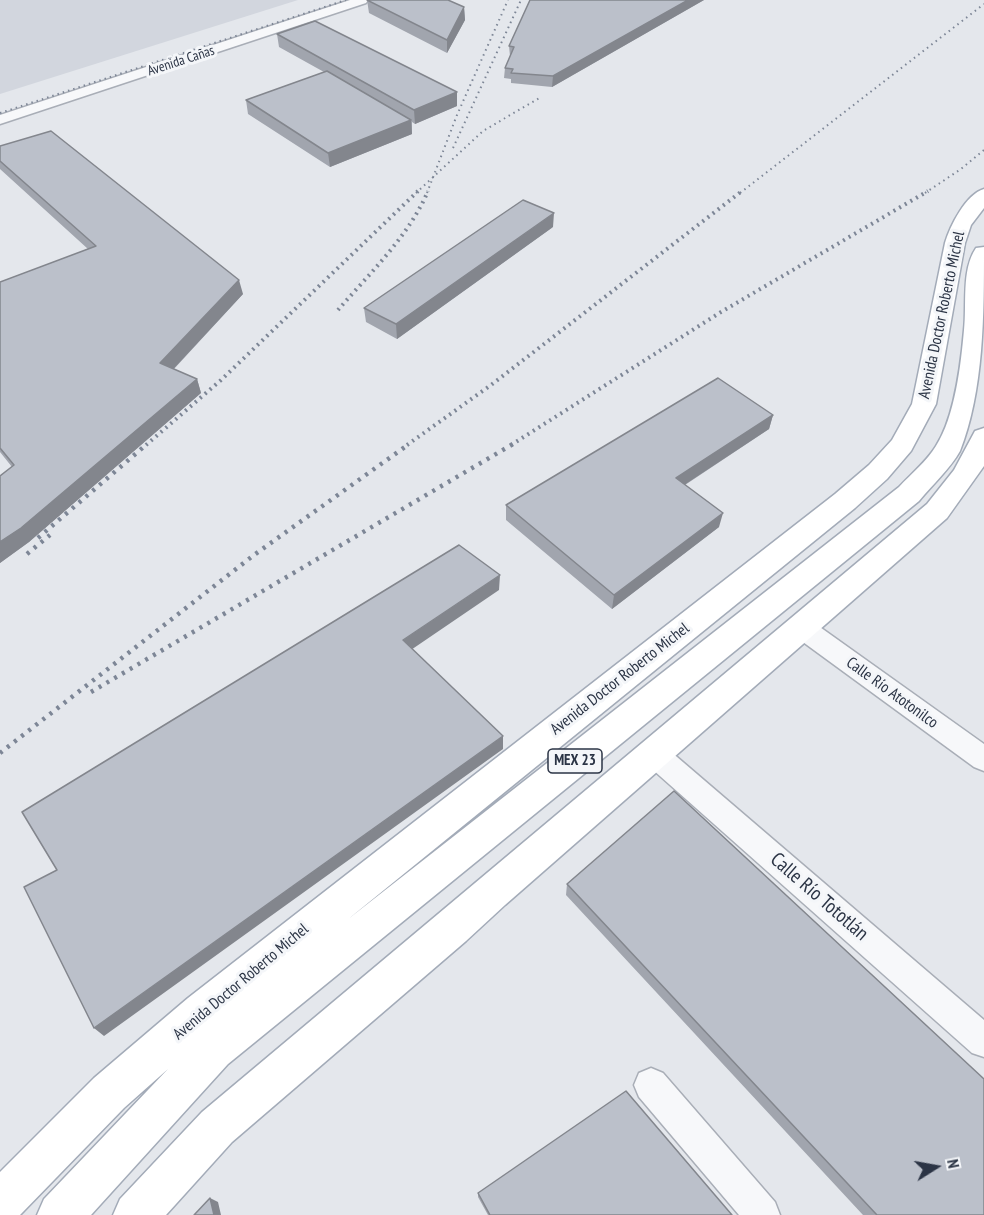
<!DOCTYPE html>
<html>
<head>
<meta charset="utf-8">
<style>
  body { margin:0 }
  #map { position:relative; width:984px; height:1215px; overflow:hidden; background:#e4e7ec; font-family:"PT Sans Narrow",sans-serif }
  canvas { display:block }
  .north { position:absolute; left:906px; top:1137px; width:60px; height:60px; -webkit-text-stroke:4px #f4f6f9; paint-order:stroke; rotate:79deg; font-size:16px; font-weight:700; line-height:24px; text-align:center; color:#2b3445 }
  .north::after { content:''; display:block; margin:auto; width:21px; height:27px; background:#2b3445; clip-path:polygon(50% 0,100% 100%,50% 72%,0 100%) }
</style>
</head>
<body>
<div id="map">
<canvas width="984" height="1215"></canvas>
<div class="north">N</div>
</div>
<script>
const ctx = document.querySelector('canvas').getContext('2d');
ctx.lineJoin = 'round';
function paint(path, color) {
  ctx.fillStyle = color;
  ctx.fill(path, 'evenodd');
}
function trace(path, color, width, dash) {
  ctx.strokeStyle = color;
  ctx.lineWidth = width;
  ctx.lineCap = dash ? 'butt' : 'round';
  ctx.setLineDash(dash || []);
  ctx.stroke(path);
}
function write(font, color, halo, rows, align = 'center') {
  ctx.font = font + ' "PT Sans Narrow",sans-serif';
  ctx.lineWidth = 6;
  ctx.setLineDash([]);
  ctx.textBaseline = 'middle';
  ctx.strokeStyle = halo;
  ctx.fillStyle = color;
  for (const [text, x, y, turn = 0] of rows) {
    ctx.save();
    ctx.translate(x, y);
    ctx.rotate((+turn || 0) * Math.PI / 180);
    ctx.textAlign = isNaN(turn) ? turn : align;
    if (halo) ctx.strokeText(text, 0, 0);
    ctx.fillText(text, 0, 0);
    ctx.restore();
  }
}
const built = new Path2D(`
  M 0,0 L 298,0 L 0,94 Z`);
const minor = new Path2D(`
  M 350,0 L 368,0 L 366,3 L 0,124 L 0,115 Z
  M 801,617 L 810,620 L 984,744 L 984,771 L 974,767 L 792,634 L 789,627 L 792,620 Z
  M 653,741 L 663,745 L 984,1020 L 984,1057 L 972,1053 L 643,761 L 640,753 L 643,745 Z
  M 651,1068 L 663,1073 L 775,1202 L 780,1215 L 739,1215 L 639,1097 L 634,1085 L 639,1073 Z`);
const major = new Path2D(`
  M 984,189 L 984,208 L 971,225 L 965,243 L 936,404 L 911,451 L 887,479 L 855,508 L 347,920 L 899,487 C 911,474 927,461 936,446 C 955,417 961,364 964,330 C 967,305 961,270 976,248 L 984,247 C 984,314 984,390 960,451 C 950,469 932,485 919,501 L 228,1064 L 91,1215 L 37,1215 L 44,1199 L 168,1069 L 124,1108 L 20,1215 L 0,1215 L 0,1172 L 94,1078 L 188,998 L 835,494 L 869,465 L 892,440 L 912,404 L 945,243 C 950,226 966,194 984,189 Z
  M 984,428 L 984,466 L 947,518 L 505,905 L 466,941 L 232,1142 L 166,1215 L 113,1215 L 120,1199 L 202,1112 L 927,504 L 954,470 L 975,431 Z`);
const railFar2 = new Path2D(`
  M 0,113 L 346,0
  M 453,148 L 521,0
  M 416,193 L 483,131 L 541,97
  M 427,193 L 457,115 L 508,0
  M 740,193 L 984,4
  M 925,193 L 961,169 L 984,150`);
const railFar1 = new Path2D(`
  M 338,310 C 369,274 409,236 428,191
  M 146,445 L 221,380 L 418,191
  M 407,445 L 491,385 L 742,191
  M 511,445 L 721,312 L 928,191`);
const rail = new Path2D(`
  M 38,538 L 147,444
  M 27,554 L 50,535
  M 91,692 L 513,444
  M 0,753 L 254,555 L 409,444`);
const wall = new Path2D(`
  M 367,0 L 464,7 L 465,20 L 447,53 L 369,13 Z
  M 530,0 L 704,0 L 552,87 L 511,83 L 511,79 L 504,78 L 505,68 L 510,56 L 509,46 Z
  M 277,34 L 457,92 L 457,106 L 415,124 L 412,122 L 412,134 L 330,167 L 248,114 L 246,100 L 324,72 L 279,47 Z
  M 0,146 L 243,294 L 174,369 L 197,379 L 201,393 L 29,542 L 0,563 L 0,476 L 12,467 L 0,452 L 0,282 L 88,249 L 0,169 Z
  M 553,227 L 397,339 L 366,322 L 364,308 Z
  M 773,415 L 769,429 L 685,485 L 719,527 L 612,609 L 506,520 L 506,505 Z
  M 567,884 L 984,1215 L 863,1215 L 566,895 Z
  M 478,1193 L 732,1215 L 488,1215 L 478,1197 Z`);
const shadedWall = new Path2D(`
  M 688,0 L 704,0 L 552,87 L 553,76 Z
  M 464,7 L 465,20 L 447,53 L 447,40 Z
  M 457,92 L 457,106 L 415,124 L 414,110 Z
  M 411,120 L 412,134 L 330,167 L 328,153 Z
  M 554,213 L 553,227 L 397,339 L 396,324 Z
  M 239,280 L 243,294 L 165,378 L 160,363 Z
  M 197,379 L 201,393 L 29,542 L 0,563 L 0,542 Z
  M 773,415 L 769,429 L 672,493 L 676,478 Z
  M 723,513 L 719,527 L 612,609 L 614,595 Z
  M 500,575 L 499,590 L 405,654 L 403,640 Z
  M 503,736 L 503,749 L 104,1036 L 94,1028 Z
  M 210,1198 L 218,1202 L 221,1215 L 214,1215 Z`);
const building = new Path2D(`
  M 367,0 L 448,0 L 464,7 L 447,40 Z
  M 530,0 L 688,0 L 553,76 L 511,73 L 513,69 L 505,68 L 514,47 L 509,46 Z
  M 315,21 L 457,92 L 414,110 L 277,34 Z
  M 327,71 L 411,120 L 328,153 L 246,100 Z
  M 51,131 L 239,280 L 160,363 L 197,379 L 21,528 L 0,542 L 0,476 L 14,465 L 0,448 L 0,282 L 96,246 L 0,161 L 0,146 Z
  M 523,200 L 554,213 L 396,324 L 364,308 Z
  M 718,378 L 773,415 L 676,478 L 723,513 L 614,595 L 506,505 Z
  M 459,545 L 500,575 L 403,640 L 503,736 L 94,1028 L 24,887 L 57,870 L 22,812 Z
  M 674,791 L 984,1079 L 984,1215 L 877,1215 L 567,884 Z
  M 626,1091 L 732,1215 L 490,1215 L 478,1193 Z
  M 210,1198 L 214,1215 L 194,1215 Z`);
const farStreetnames = [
  ["Avenida Cañas",181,61,-18]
];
const shields = [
  [575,761,54]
];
const shieldNames = [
  ["MEX 23",575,761]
];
const streetNames = [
  ["Avenida Doctor Roberto Michel",942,315,-78],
  ["Avenida Doctor Roberto Michel",620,679,-38],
  ["Calle Río Atotonilco",892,693,36],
  ["Avenida Doctor Roberto Michel",241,982,-40]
];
const nearStreetnames = [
  ["Calle Río Tototlán",819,897,41]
];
paint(built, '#d2d6de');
trace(minor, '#a9aeb7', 3);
trace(major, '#a3abb8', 3);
paint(minor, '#f7f8fa');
paint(major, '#fff');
trace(railFar2, '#7d8696', 2, [1.5, 4]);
trace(railFar1, '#7d8696', 4, [2, 4.5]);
trace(rail, '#7d8696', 4.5, [3, 6]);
paint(wall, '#a1a5ae');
paint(shadedWall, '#83868d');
paint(building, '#bbc0ca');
trace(building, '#83868d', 1.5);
write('14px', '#2b3445', '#f4f6f9', farStreetnames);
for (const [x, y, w] of shields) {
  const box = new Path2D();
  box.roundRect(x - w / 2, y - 12, w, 24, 4.5);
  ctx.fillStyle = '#f4f6f9';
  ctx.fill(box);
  trace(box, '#2b3445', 1.5);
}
write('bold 15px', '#2b3445', null, shieldNames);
write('16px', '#2b3445', '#f4f6f9', streetNames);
write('20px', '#2b3445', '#f4f6f9', nearStreetnames);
</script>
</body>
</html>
